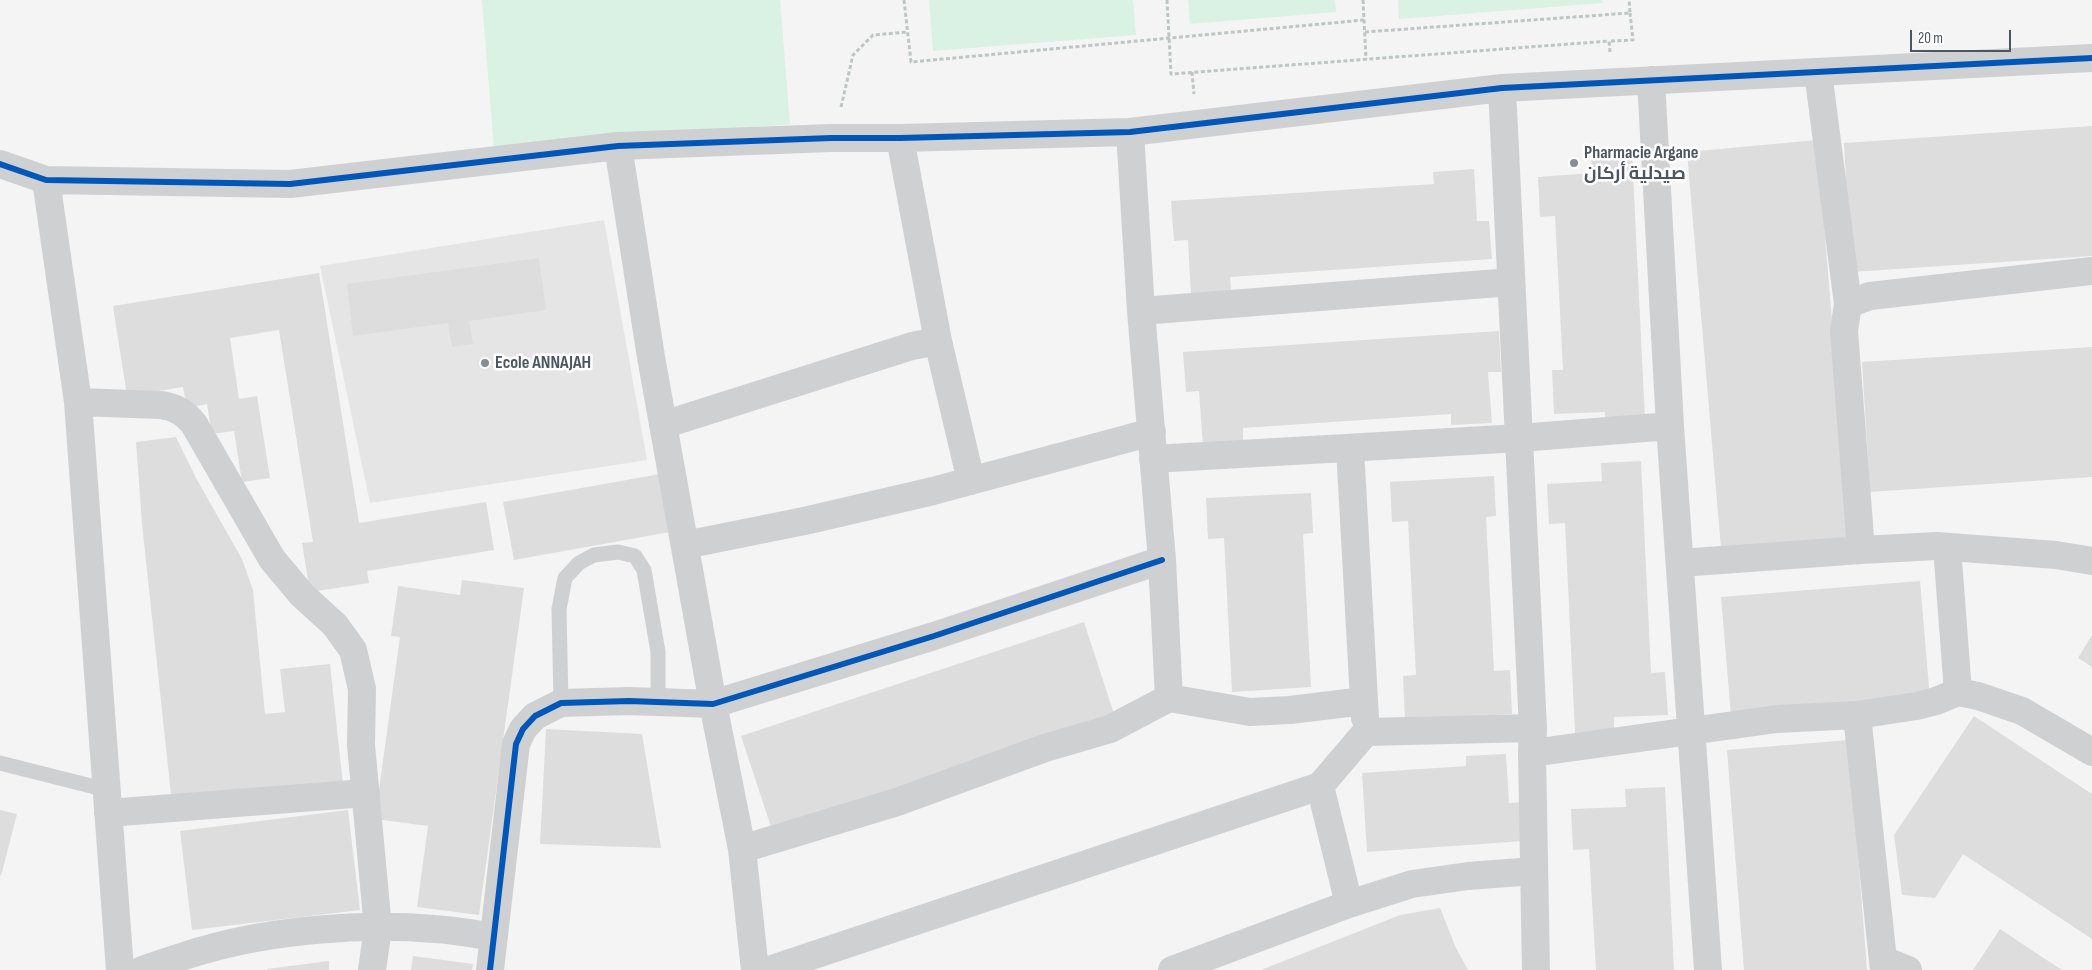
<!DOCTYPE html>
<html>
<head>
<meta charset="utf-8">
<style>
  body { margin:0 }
  #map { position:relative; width:2092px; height:970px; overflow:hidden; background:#f4f4f4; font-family:"Sofia Sans Condensed",sans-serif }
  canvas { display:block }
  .scale { position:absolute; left:1910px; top:30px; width:101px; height:22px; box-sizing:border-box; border:2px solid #4a5661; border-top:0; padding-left:6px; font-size:15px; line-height:18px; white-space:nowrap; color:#4a5661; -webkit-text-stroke:4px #fff; paint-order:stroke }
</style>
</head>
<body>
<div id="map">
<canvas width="2092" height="970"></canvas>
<div class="scale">20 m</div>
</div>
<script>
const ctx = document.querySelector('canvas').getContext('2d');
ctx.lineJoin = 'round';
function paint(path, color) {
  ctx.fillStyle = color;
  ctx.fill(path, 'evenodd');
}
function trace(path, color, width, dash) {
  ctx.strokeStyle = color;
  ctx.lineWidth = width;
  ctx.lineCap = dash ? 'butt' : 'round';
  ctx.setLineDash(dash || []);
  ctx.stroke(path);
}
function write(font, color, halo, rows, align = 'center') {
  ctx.font = font + ' "Sofia Sans Condensed",Cairo,sans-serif';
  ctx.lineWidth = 5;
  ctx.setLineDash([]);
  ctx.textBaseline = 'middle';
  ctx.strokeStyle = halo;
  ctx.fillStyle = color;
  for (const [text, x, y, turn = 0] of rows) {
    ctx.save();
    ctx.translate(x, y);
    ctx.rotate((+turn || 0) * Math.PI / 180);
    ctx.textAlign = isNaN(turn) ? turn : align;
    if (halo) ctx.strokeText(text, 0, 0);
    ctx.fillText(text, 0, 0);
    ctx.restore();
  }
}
const education = new Path2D(`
  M 604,220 L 647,460 L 370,503 L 320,266 Z`);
const green = new Path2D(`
  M 482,0 L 780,0 L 790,124 L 494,150 Z
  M 929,0 L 1133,0 L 1136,35 L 933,51 Z
  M 1188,0 L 1335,0 L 1336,12 L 1190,24 Z
  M 1398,0 L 1602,0 L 1603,3 L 1399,19 Z`);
const building = new Path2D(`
  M 2092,126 L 2092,256 L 1851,272 L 1844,143 Z
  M 1817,140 L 1850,537 L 1721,548 L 1687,152 Z
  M 1632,154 L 1645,419 L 1605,421 L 1605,412 L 1554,414 L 1552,370 L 1563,370 L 1555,216 L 1540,217 L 1538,177 L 1592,173 L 1591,156 Z
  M 1474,169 L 1477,221 L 1489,221 L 1492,259 L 1230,277 L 1231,292 L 1191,295 L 1188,240 L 1174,241 L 1171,201 L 1434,184 L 1433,172 Z
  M 539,258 L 546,310 L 469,321 L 473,344 L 452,347 L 448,323 L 353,336 L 347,284 Z
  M 319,273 L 359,523 L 486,502 L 494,550 L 367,571 L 369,583 L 310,592 L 302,543 L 313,542 L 279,330 L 230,338 L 239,399 L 257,396 L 270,478 L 242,482 L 234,431 L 212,434 L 207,404 L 187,408 L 183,387 L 127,396 L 113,306 Z
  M 1499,331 L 1501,372 L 1488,372 L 1492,423 L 1451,425 L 1451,414 L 1243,428 L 1243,444 L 1203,446 L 1199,391 L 1186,392 L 1183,352 Z
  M 2092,347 L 2092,477 L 1870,492 L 1862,362 Z
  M 176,437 L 196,478 L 242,559 L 253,590 L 265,714 L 285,712 L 280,669 L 330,664 L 343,785 L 172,804 L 142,524 L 136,442 Z
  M 1641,461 L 1651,673 L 1665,672 L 1668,715 L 1614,717 L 1614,731 L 1575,733 L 1565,523 L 1549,524 L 1547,484 L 1602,481 L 1601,463 Z
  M 660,474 L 670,532 L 514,560 L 503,502 Z
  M 1494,476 L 1496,516 L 1486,517 L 1494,671 L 1510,670 L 1512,714 L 1405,720 L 1403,676 L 1416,675 L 1408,521 L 1392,522 L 1390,482 Z
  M 1311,493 L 1313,533 L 1303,534 L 1311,687 L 1232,692 L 1224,538 L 1208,539 L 1206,498 Z
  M 462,580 L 524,588 L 479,915 L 417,907 L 428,826 L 375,819 L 400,637 L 391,636 L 398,586 L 460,595 Z
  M 1920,581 L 1930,699 L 1731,716 L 1721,597 Z
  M 1084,622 L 1117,723 L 774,836 L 741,736 Z
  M 2092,635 L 2092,667 L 2078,658 Z
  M 1974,716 L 2092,794 L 2092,939 L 1963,854 L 1935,898 L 1902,895 L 1894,835 Z
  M 546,729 L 642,734 L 661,848 L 540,844 Z
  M 1849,740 L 1867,970 L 1744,970 L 1727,750 Z
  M 1506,754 L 1509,803 L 1522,802 L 1524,841 L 1367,852 L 1362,773 L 1466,766 L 1466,756 Z
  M 1665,787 L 1674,970 L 1596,970 L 1589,849 L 1573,850 L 1571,809 L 1626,807 L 1625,789 Z
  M 0,810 L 17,814 L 1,876 L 0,875 Z
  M 348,810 L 360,910 L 192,930 L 180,831 Z
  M 1440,908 L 1456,948 L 1468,970 L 1261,970 L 1400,915 Z
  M 2000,929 L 2033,951 L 2062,970 L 1973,970 Z
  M 413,956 L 473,964 L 472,970 L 411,970 Z
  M 329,961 L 329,970 L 267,970 L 267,969 Z`);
const path = new Path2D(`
  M 904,0 L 911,62 L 1364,20
  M 1167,0 L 1171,74 L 1609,41
  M 1363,0 L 1366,59
  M 1365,32 L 1630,13 L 1629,0
  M 1610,52 L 1609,41 L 1633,40 L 1630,13
  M 1192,72 L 1194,94
  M 841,107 L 853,55 L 873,35 L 908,32`);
const service = new Path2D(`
  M 561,703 L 559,609 L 565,578 L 579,563 L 594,555 L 618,552 L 635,556 L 644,570 L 658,652 L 658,702
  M 0,763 L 107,790`);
const minor = new Path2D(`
  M 1818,72 L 1848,304
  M 1651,80 L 1670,426 L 1708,970
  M 1502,88 L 1533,728 L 1532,753 L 1536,970
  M 1130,132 L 1141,311 L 1162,560 L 1169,698
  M 618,146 L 651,357 L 713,704 L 742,849 L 755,970
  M 0,164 L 46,180 L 290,184 L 618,146 L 831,138 L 900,138 L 1130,132 L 1502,88 L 2092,58
  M 46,180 L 78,402 L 120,970
  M 1141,311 L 1511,282
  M 938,341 L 971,481
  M 78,402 L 161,405 C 176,407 185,413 194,424 L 272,559 L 302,595 L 335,625 L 353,650 L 362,689 L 361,745 L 378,928 L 372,970
  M 663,425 L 912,346 L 938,341 L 900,138
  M 1350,448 L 1365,718
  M 1153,459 L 1520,438 L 1670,426
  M 685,545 L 809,520 L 933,491 L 1152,432
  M 1947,547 L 1958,692
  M 1861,550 L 1844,331 L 1848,304 L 1870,296 L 2092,271
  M 1680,563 L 1861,550 L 1937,546 L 2056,555 L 2092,561
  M 1857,715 L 1884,970
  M 1532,753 L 1777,719 L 1857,715 L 1917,706 L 1936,701 L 1958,692 L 1978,696 L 2022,711 L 2092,752
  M 108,813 L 366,793
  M 742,849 L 897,802 L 1045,748 L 1110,729 L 1169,698 L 1250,712 L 1290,710 L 1364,701
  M 1349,904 L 1320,786 L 1366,732 L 1533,728
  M 1883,960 L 1908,970
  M 142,970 C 163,963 183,956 204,950 C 273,930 362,923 434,929 C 454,930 474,934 494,937
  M 490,970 L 516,744 L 523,729 L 535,716 L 561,703 L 629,701 L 713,704 L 934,636 L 1162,560
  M 769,970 L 1320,786
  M 1172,970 L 1349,904 L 1412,884 L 1468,876 L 1534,871`);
const cycleway = new Path2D(`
  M 0,164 L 46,180 L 290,184 L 618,146 L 831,138 L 900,138 L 1130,132 L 1502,88 L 2092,58
  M 490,970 L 516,744 L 523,729 L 535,716 L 561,703 L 629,701 L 713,704 L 934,636 L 1162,560`);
const markers = [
  [1574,163,5,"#868d94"],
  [485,363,5,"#868d94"]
];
const poiNames = [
  ["Pharmacie Argane",1584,153],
  ["صيدلية أركان",1584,174],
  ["Ecole ANNAJAH",495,363]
];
paint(education, '#e6e5e6');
paint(green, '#d9f2e3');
paint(building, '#ddddde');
trace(path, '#bcc7c4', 3, [4, 2.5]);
trace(service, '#ced0d2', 15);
trace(minor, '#ced0d2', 28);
trace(cycleway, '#0057b8', 6);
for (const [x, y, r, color] of markers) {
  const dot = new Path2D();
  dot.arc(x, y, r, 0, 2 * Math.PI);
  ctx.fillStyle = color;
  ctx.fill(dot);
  trace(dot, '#fff', 2);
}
write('bold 18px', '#4a5661', '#fff', poiNames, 'left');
</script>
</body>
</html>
